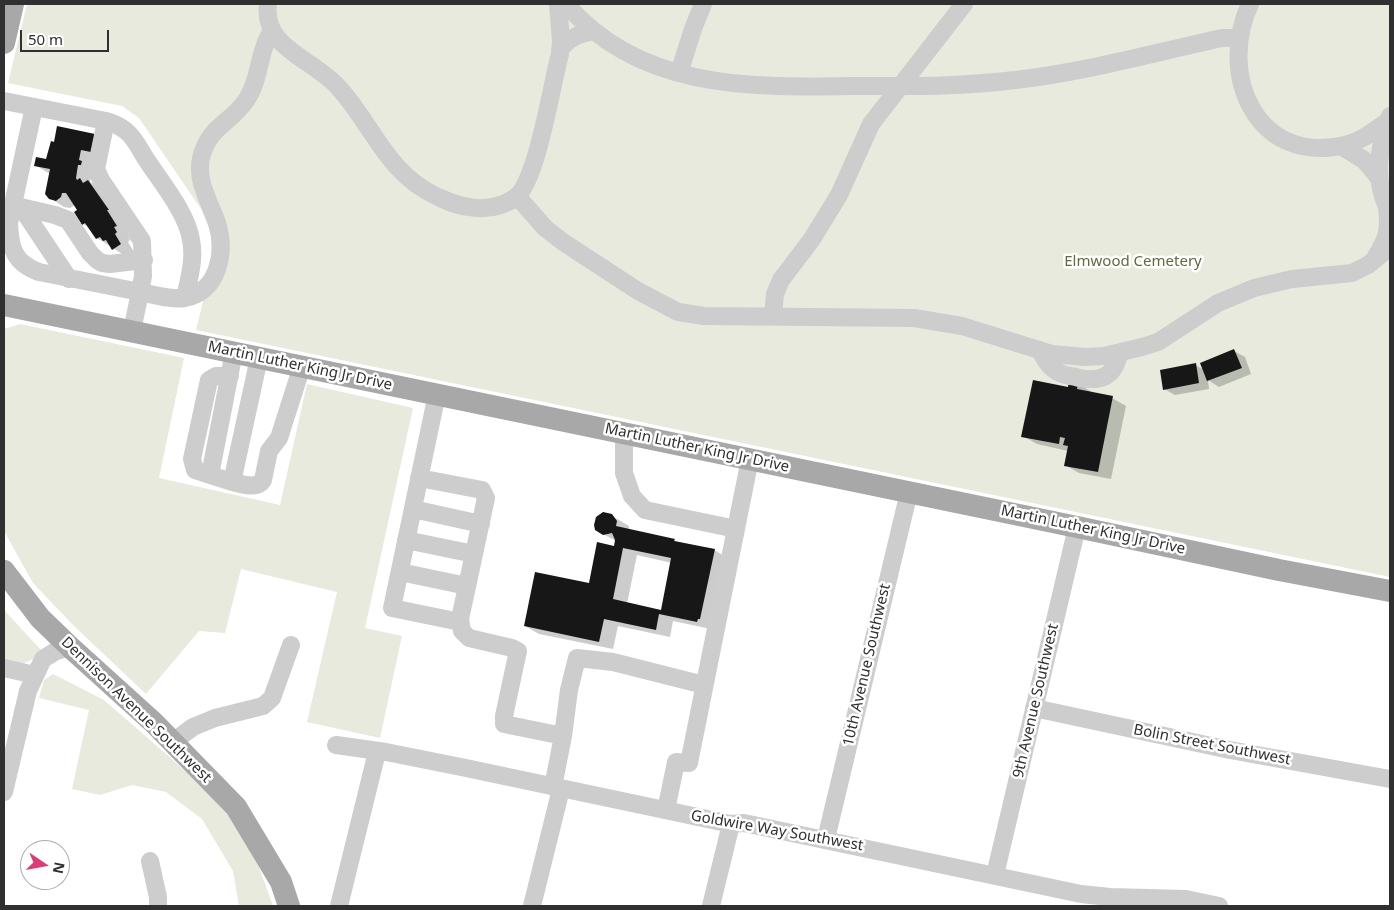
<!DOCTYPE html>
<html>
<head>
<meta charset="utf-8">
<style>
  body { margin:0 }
  #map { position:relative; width:1394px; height:910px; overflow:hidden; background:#fff; font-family:"Noto Sans",sans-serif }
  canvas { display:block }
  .frame { position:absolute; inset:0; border:5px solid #303030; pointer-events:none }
  .north { position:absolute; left:20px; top:840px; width:50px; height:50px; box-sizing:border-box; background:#fff; border:1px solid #acacac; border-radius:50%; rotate:102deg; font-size:14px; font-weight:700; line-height:20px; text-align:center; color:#303030 }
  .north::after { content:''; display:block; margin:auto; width:18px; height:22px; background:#e13973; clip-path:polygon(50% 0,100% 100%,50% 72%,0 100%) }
  .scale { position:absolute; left:20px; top:30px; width:89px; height:22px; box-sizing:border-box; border:2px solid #303030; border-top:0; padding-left:6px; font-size:15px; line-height:18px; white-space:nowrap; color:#303030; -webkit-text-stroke:4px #fff; paint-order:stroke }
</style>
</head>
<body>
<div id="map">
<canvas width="1394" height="910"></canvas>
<div class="frame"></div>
<div class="north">N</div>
<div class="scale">50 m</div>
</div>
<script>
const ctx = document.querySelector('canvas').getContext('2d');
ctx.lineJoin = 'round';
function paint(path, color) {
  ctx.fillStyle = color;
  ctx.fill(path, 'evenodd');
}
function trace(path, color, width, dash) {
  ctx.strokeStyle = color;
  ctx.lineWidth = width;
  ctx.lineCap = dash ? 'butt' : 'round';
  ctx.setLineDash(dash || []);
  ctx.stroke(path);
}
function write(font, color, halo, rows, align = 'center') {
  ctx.font = font + ' "Noto Sans",sans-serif';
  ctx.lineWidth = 5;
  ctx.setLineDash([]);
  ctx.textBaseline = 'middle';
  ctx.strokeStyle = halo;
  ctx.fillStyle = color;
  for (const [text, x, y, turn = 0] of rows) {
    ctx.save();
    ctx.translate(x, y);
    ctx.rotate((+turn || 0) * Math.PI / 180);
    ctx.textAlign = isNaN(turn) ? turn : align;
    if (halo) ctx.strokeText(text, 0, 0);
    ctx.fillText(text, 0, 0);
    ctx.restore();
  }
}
const green = new Path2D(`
  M 27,4 L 1390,4 L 1390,577 L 196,330 L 212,265 L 211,233 L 201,209 L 139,118 L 122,106 L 8,83 Z
  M 20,324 L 184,358 L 159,478 L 280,505 L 307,384 L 413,408 L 365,628 L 402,636 L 380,738 L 307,722 L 337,592 L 241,569 L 225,633 L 199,631 L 146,694 L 74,626 L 33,583 L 4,531 L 4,329 Z
  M 4,610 L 42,651 C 28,665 22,665 4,661 Z
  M 53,674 L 104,700 L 212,794 L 235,823 L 259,867 L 273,906 L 239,906 L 233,871 L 202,819 L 166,792 L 132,785 L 100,795 L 72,789 L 89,710 L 39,698 L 44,680 Z`);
const shadow = new Path2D(`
  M 94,135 L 92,172 L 90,182 L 102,189 L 130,234 L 128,236 L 130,240 L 128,242 L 134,252 L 127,257 L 97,238 L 90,228 L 83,224 L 75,205 L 70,208 L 64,207 L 50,198 L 50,174 L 35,165 Z
  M 1234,351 L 1245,357 L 1251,374 L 1219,387 L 1208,380 L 1209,389 L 1175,395 L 1164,389 L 1195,365 L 1204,370 Z
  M 1078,384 L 1092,392 L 1112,398 L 1126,406 L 1111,479 L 1079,473 L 1065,465 L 1068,451 L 1037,444 L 1023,436 L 1069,389 Z
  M 607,513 L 629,526 L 629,530 L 714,550 L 728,558 L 711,629 L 673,621 L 670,637 L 618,626 L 613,649 L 539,634 L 525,626 L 590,584 L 615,547 L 616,541 L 599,532 ZM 637,555 L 672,563 L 662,611 L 627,604 Z`);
const building = new Path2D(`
  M 57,126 L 95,134 L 91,152 L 81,150 L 79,160 L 82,161 L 81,165 L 78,165 L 76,178 L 77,180 L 80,178 L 83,183 L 88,180 L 109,210 L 107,210 L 117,226 L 114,227 L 117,232 L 115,234 L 121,244 L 112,250 L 106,240 L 103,241 L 100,237 L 96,239 L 85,223 L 82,225 L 74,212 L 77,210 L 66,193 L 62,193 L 61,197 L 56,201 L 49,199 L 45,194 L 50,169 L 34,166 L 36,157 L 46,159 L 51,141 L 54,142 Z
  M 1234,349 L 1242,368 L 1207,381 L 1200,363 Z
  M 1196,363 L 1199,383 L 1163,390 L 1160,370 Z
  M 1033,380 L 1068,387 L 1069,381 L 1078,383 L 1077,389 L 1113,396 L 1098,472 L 1064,466 L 1068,446 L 1063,445 L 1065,438 L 1060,437 L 1059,444 L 1021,437 Z
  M 603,512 L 612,514 L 617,521 L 616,526 L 675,539 L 674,541 L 715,549 L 700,619 L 698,619 L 697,622 L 659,614 L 656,630 L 604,619 L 599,642 L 524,626 L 535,572 L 589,583 L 597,542 L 614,546 L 615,540 L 612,533 L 603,535 L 595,530 L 594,525 L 596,517 ZM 623,548 L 671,558 L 661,610 L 613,599 Z`);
const minor = new Path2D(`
  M 268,4 C 262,48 314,59 339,88 C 374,127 386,172 436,196 C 447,201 457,206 469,207 C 484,210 503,207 516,197 C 537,181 552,83 560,54 L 561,41 L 558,4
  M 566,4 C 638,88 746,88 849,86 C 904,86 960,87 1015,80 C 1085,72 1153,53 1222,38 L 1238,38
  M 1250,4 C 1217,75 1257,166 1345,145 C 1362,141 1375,130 1388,121
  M 560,50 C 568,38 579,34 593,31
  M 679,73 L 693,29 L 703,4
  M 4,101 L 106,121 C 113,123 120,126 126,131 C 135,138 140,150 146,159 C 161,182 187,213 191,240 C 195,259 189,279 185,298
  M 34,107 L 9,223 C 10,248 14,263 39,272 L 140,292 L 143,276 L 142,241 L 101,180 L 96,169 L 106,121
  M 1390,116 C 1378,146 1373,184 1390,212
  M 1341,146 L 1364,160 L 1379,178
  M 517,196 L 545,228 L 563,242 L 638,291 L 678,312 L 704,316 L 914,318 L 962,326 L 1052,354 L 1085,357 L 1104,356 L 1142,347 L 1158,342 L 1218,303 L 1254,288 L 1292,279 L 1352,273 L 1368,265 L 1384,252 L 1390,250
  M 12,205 L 55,215 L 68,220 L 90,253 L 97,260 L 102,263 L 110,264 L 144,260
  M 21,207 L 69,279
  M 1375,258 C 1387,239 1390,230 1387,208
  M 773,316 L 775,294 L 781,280 L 812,239 L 839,195 L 871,124 L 964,4
  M 132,331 L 140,292 C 155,295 171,300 185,298 C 219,291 226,252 217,223 C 210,202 196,182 201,158 C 209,125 231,124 247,99 C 258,83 258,63 265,45 C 266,40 269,36 272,32
  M 1040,350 C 1045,360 1050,369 1060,373 C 1066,376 1073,376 1079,378 C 1102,382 1115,376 1119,353
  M 259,358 L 232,482 C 242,484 257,490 263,480 L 269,451 L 279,438 L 302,366
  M 437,394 L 392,608 L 460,622
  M 624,433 L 624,473 L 632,496 L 645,510 L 736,529
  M 210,475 L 195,470 L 192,459 L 209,380 L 216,376 L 230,376
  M 419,478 L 482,490 L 486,498 L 460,619 L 462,631 L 469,638 L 512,648 L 518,651 L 504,716 L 504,724 L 563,736 L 553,787
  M 232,482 L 210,475 L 234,352
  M 413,509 L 481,524
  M 406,540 L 474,554
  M 400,572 L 467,586
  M 4,668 L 35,675
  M 1034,708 L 1230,750 L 1390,779
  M 563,736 L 569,690 L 577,658 L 613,662 L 704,685
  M 173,742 L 193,727 L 215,718 L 263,706 L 272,698 L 291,645
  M 336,745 L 386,752 L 466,768 L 731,824 L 744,823 L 1081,894 L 1110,897 L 1186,899 L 1219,906
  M 4,792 L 28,691 L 43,659 L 56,651 L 70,647
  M 666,810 L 676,762 L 689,763 L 750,459
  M 826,839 L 909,492
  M 150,861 L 158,897 L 158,906
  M 995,875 L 1077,527
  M 339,906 L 377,752
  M 532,906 L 561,789
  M 711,906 L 731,824`);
const major = new Path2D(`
  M 4,43 L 13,4
  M 4,305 L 1077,527 L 1279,570 L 1390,591
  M 4,571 L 40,618 L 70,647 L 154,723 L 236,807 L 281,882 L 289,906`);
const parkNames = [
  ["Elmwood Cemetery",1133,262]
];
const streetNames = [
  ["Martin Luther King Jr Drive",300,366,12],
  ["Martin Luther King Jr Drive",697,448,12],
  ["Martin Luther King Jr Drive",1093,530,12],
  ["10th Avenue Southwest",867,665,-77],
  ["9th Avenue Southwest",1036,701,-77],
  ["Dennison Avenue Southwest",136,710,44],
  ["Bolin Street Southwest",1212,745,11],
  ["Goldwire Way Southwest",777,831,10]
];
paint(green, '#e7eadc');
paint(shadow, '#0003');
paint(building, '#171717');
trace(minor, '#cdcdcd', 18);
trace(major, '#a8a8a8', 22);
write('15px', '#606b3e', '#fff', parkNames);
write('15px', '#303030', '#fff', streetNames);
</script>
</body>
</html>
